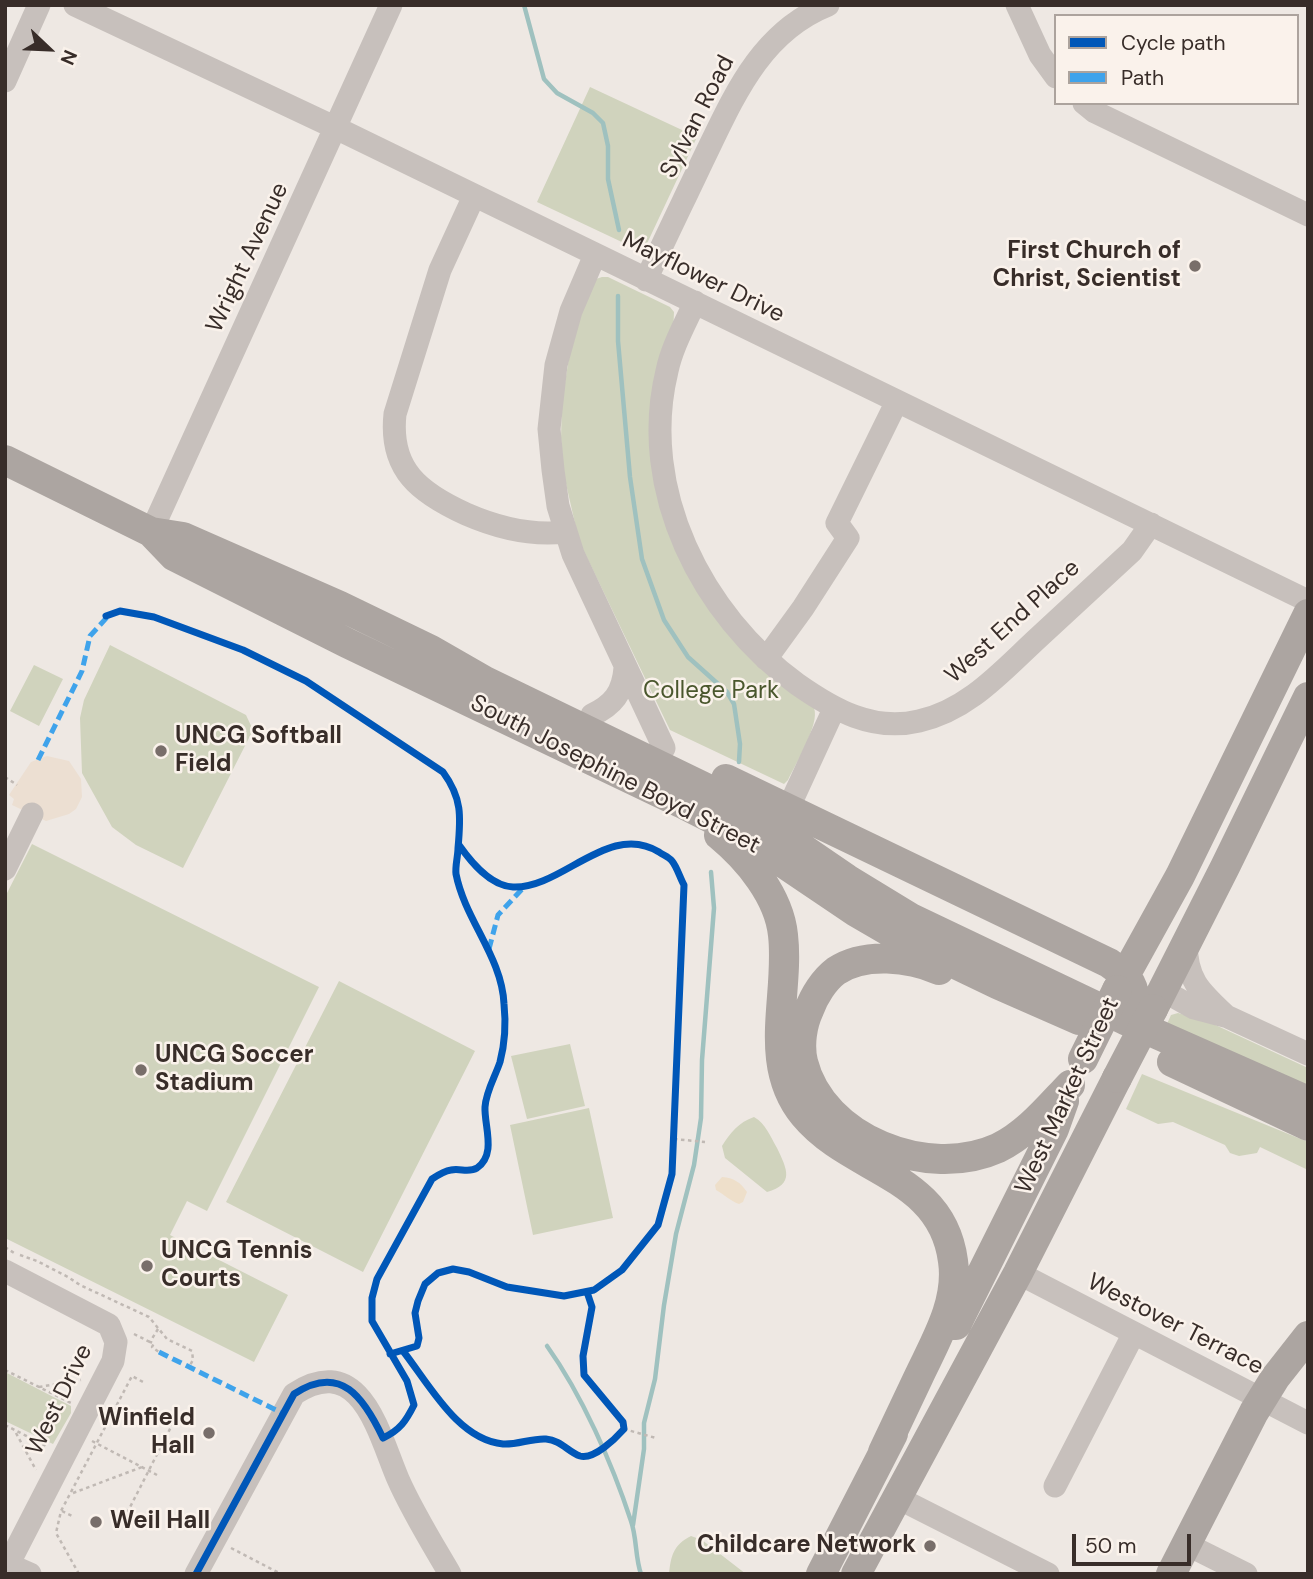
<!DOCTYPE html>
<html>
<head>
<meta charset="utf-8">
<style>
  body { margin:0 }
  #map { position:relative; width:1313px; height:1579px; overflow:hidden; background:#eee8e3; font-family:"DM Sans",sans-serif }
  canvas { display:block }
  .frame { position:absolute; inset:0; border:7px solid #382d29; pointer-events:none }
  .legend { position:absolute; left:1054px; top:14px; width:245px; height:91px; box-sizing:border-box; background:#faf2eb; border:2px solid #aca39d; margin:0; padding:9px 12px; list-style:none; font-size:21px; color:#382d29 }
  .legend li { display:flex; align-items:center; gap:14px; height:35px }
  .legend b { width:35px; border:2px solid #aca39d }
  .north { position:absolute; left:14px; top:14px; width:70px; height:70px; -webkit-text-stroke:5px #faf2eb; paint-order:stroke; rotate:113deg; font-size:19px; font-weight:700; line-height:28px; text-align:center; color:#382d29 }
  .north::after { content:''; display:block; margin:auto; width:24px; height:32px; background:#382d29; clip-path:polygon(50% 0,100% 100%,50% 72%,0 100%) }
  .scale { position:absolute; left:1072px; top:1534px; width:119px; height:32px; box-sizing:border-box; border:4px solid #382d29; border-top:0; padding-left:9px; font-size:21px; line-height:24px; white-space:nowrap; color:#382d29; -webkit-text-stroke:5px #faf2eb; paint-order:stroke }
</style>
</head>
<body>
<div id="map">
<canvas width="1313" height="1579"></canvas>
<div class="frame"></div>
<ul class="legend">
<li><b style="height:9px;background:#0057b8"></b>Cycle path</li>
<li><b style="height:9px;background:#3fa3eb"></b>Path</li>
</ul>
<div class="north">N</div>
<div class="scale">50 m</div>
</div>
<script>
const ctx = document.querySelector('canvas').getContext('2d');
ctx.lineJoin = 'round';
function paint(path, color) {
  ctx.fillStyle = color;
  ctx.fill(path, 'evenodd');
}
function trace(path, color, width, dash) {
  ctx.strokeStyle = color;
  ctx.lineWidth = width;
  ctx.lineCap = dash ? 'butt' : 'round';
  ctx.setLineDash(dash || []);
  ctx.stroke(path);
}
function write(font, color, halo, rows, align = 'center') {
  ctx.font = font + ' "DM Sans",sans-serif';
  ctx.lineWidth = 5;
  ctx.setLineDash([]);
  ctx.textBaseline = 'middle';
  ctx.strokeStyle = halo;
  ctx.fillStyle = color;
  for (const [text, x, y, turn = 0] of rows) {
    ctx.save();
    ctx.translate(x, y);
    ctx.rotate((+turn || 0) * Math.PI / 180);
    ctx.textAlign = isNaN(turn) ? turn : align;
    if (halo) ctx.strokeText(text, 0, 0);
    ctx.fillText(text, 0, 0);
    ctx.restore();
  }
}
const green = new Path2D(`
  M 590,87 L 697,137 L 643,252 L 537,202 Z
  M 602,277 L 608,277 L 670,307 L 674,312 L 665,521 L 814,708 C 820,724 796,763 788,780 L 784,784 L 670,730 L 579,541 L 564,475 L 561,438 L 562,402 L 572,338 L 590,289 L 596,279 Z
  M 110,645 L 246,715 L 253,730 L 183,868 L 136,845 L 112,827 L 82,773 L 80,718 L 84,700 Z
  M 34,665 L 63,679 L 39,726 L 10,711 Z
  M 32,844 L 319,987 L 207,1211 L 187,1201 L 170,1235 L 288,1295 L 254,1362 L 5,1238 L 5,897 Z
  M 339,981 L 475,1051 L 363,1272 L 226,1202 Z
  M 1178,1013 L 1209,1022 L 1308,1068 L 1308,1091 L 1166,1026 L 1171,1015 Z
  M 570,1044 L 585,1106 L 527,1119 L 511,1056 Z
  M 1142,1074 L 1308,1142 L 1308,1170 L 1260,1147 L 1257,1153 L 1239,1156 L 1230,1153 L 1225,1145 L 1173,1122 L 1158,1124 L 1126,1109 Z
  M 589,1108 L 613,1218 L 533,1235 L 510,1125 Z
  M 754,1117 C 766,1124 770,1136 777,1148 C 787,1169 795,1184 767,1192 L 725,1158 L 722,1146 C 730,1133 739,1122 754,1117 Z
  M 5,1372 L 71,1406 L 71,1413 L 53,1444 L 5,1421 Z
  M 691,1536 L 702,1540 L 746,1574 L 669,1574 C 671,1556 673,1545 691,1536 Z`);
const sand = new Path2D(`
  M 722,1177 C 734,1178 740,1182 747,1192 L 743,1202 L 739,1204 C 730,1201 724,1194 716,1190 L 715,1185 Z`);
const plaza = new Path2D(`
  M 47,756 L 69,761 L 81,779 L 82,797 L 76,809 L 69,814 L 46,821 L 12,805 L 14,799 L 9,795 L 31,762 Z`);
const stream = new Path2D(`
  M 524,5 L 544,79 L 557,93 L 593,113 L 603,123 L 608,146 L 608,179 L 619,230
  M 618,296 L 618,341 L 630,477 L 642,559 L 664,620 L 688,657 L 727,692 L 734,704 L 740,744 L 739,762
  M 547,1346 C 582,1395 612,1463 631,1521 C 637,1538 635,1557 641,1574
  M 633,1525 L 644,1449 L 644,1423 L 655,1379 L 664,1305 L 676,1234 L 694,1165 L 701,1118 L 702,1060 L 714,908 L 711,872`);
const path = new Path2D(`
  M 5,777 L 17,785
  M 674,1139 L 705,1142
  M 5,1247 L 14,1253
  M 20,1255 L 37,1261 L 68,1277 L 80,1285 L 149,1317 L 167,1339 L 192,1351 L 193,1360 L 189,1367
  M 158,1329 L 150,1342 L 154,1343 L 152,1347 L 159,1352
  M 134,1334 L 150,1342
  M 5,1370 L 71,1403
  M 39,1387 L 81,1380
  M 5,1425 L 46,1446
  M 624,1429 L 656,1438
  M 16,1433 L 36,1470
  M 92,1441 L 157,1475
  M 73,1493 L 142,1467
  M 62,1511 L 74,1517
  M 124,1519 L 173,1423
  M 231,1548 L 281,1574
  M 79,1574 L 56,1533 L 61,1511 L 132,1376 L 143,1382`);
const minor = new Path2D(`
  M 75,5 L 336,128 L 1308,601
  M 1017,5 L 1040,55 L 1056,77
  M 5,81 L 39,5
  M 1084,103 L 1095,112 L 1308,215
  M 474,196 L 440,270 L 395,414 C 389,470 420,493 466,514 C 498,528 531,536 565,532
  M 595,255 L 571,311 L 556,365 L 549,429 L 553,470 L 558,506 L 573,554 L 664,748
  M 646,280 C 664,241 683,202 701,164 C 732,101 758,33 828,5
  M 695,302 C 685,324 672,347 667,371 C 638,490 702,615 797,684 C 834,710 873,732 919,721 C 969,710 1003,670 1039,637 C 1070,608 1101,580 1132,551 L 1151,524
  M 151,532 L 391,5
  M 766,659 L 803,608 L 848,538 L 837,523 L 897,401
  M 592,715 C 613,705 623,693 625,668
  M 788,809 L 834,709
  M 5,869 L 32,814
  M 1186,941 C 1186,979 1199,991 1225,1015
  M 1162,990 L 1194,1008 L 1228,1017 L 1308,1054
  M 5,1271 L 109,1325 L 116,1342 L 113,1361 L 8,1565
  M 1018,1273 L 1308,1423
  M 1055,1486 L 1134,1333
  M 896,1497 L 1048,1574
  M 1186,1544 L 1246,1574
  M 5,1563 L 30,1574
  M 196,1574 L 294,1394 C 361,1350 379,1435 398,1479 C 412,1511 432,1543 450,1574`);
const major = new Path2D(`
  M 5,460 L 151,532 L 183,537 L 340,606 L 431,650 L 485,681 L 710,790 L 768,825 L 847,879 L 911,918 L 1125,1020 L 1308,1101
  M 151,532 L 174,556 L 347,643 L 681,803 L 736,831 L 856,912 L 899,937 L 997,984 L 1079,1020
  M 726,779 L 1109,963 C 1123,973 1135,982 1134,1000
  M 719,835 C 748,859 779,896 783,935 C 790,995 761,1063 804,1115 C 851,1172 942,1174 953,1261 C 959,1302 936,1340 919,1376 C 907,1401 895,1427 883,1452
  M 939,970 C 910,957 864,952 836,971 C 824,980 814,996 809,1010 C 802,1025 799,1045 803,1062 C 822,1139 928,1180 998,1148 C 1027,1134 1048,1108 1070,1085
  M 1117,990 L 1180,876 L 1308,614
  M 1153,1009 L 1225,867 L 1308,697
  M 1172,1062 L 1308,1126
  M 956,1325 L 1054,1129 L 1064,1101
  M 821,1574 L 893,1434
  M 856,1574 L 1018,1273 L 1117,1078
  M 1171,1574 L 1254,1412 L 1275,1378 L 1308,1336`);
const majorBridge = new Path2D(`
  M 1083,1059 L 1117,990
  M 1117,1078 L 1153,1009`);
const quiet = new Path2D(`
  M 38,760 L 82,671 L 90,636 L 110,614
  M 489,949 L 498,915 L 524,887
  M 159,1352 L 284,1414`);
const cycleway = new Path2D(`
  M 106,616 L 120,611 L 154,617 L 243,650 L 306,681 L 443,772 C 462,798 461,816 458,848 C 458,856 455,866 456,874 C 465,920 502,957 504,1004 C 506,1023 505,1043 500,1062 C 495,1077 486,1091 485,1107 C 484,1126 497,1154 477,1168 C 469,1173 460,1168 451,1170 C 444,1171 438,1175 432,1179 L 377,1279 L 372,1298 L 372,1321 L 407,1381 L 414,1405 C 406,1421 400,1430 383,1438 C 364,1398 341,1363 294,1394 L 196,1574
  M 403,1351 C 429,1384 458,1440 503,1444 C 517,1445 532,1438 546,1439 C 561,1440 568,1452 580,1456 C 594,1460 616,1438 624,1429 L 623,1422 L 584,1375 L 583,1356 L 592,1307 L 587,1292
  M 390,1354 L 417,1346 L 419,1338 L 415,1313 L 418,1301 L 425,1284 L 438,1273 L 453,1269 L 469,1272 L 507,1287 L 564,1296 L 594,1290 L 622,1270 L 658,1225 L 672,1174 L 684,885 C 680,878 677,867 672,861 C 669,857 663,855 659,852 C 609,821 562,889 513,887 C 490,886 471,862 459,845`);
const markers = [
  [1195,266,7,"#786e6a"],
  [161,751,7,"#786e6a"],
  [141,1070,7,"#786e6a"],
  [147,1266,7,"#786e6a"],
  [209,1433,7,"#786e6a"],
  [96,1522,7,"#786e6a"],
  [930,1546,7,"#786e6a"]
];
const streetNames = [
  ["Sylvan Road",698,117,-63],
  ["Wright Avenue",248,258,-65],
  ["Mayflower Drive",703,278,26],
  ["West End Place",1013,622,-42],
  ["South Josephine Boyd Street",615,775,27],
  ["West Market Street",1068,1096,-65],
  ["Westover Terrace",1175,1325,27],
  ["West Drive",60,1400,-64]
];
const poiNames = [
  ["First Church of",1181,252,"right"],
  ["Christ, Scientist",1181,280,"right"],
  ["UNCG Softball",175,737],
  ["Field",175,765],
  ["UNCG Soccer",155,1056],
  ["Stadium",155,1084],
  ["UNCG Tennis",161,1252],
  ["Courts",161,1280],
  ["Winfield",195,1419,"right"],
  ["Hall",195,1447,"right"],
  ["Weil Hall",110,1522],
  ["Childcare Network",916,1546,"right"]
];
const parkNames = [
  ["College Park",711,692]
];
paint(green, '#d0d3bd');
paint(sand, '#eedfca');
paint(plaza, '#ecdfd2');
trace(stream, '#9fc1bf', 4.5);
trace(path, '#c0b9b4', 2.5, [3.5, 3.5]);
trace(minor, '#c7c0bc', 23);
trace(major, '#aca5a1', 30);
trace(majorBridge, '#aca5a1', 30);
trace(quiet, '#3fa3eb', 5, [10, 5]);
trace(cycleway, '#0057b8', 7);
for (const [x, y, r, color] of markers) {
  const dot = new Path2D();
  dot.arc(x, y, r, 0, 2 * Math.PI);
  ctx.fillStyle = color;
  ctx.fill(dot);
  trace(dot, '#faf2eb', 2.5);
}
write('24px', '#382d29', '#faf2eb', streetNames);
write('bold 24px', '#382d29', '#faf2eb', poiNames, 'left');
write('24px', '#4a572d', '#faf2eb', parkNames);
</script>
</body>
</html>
